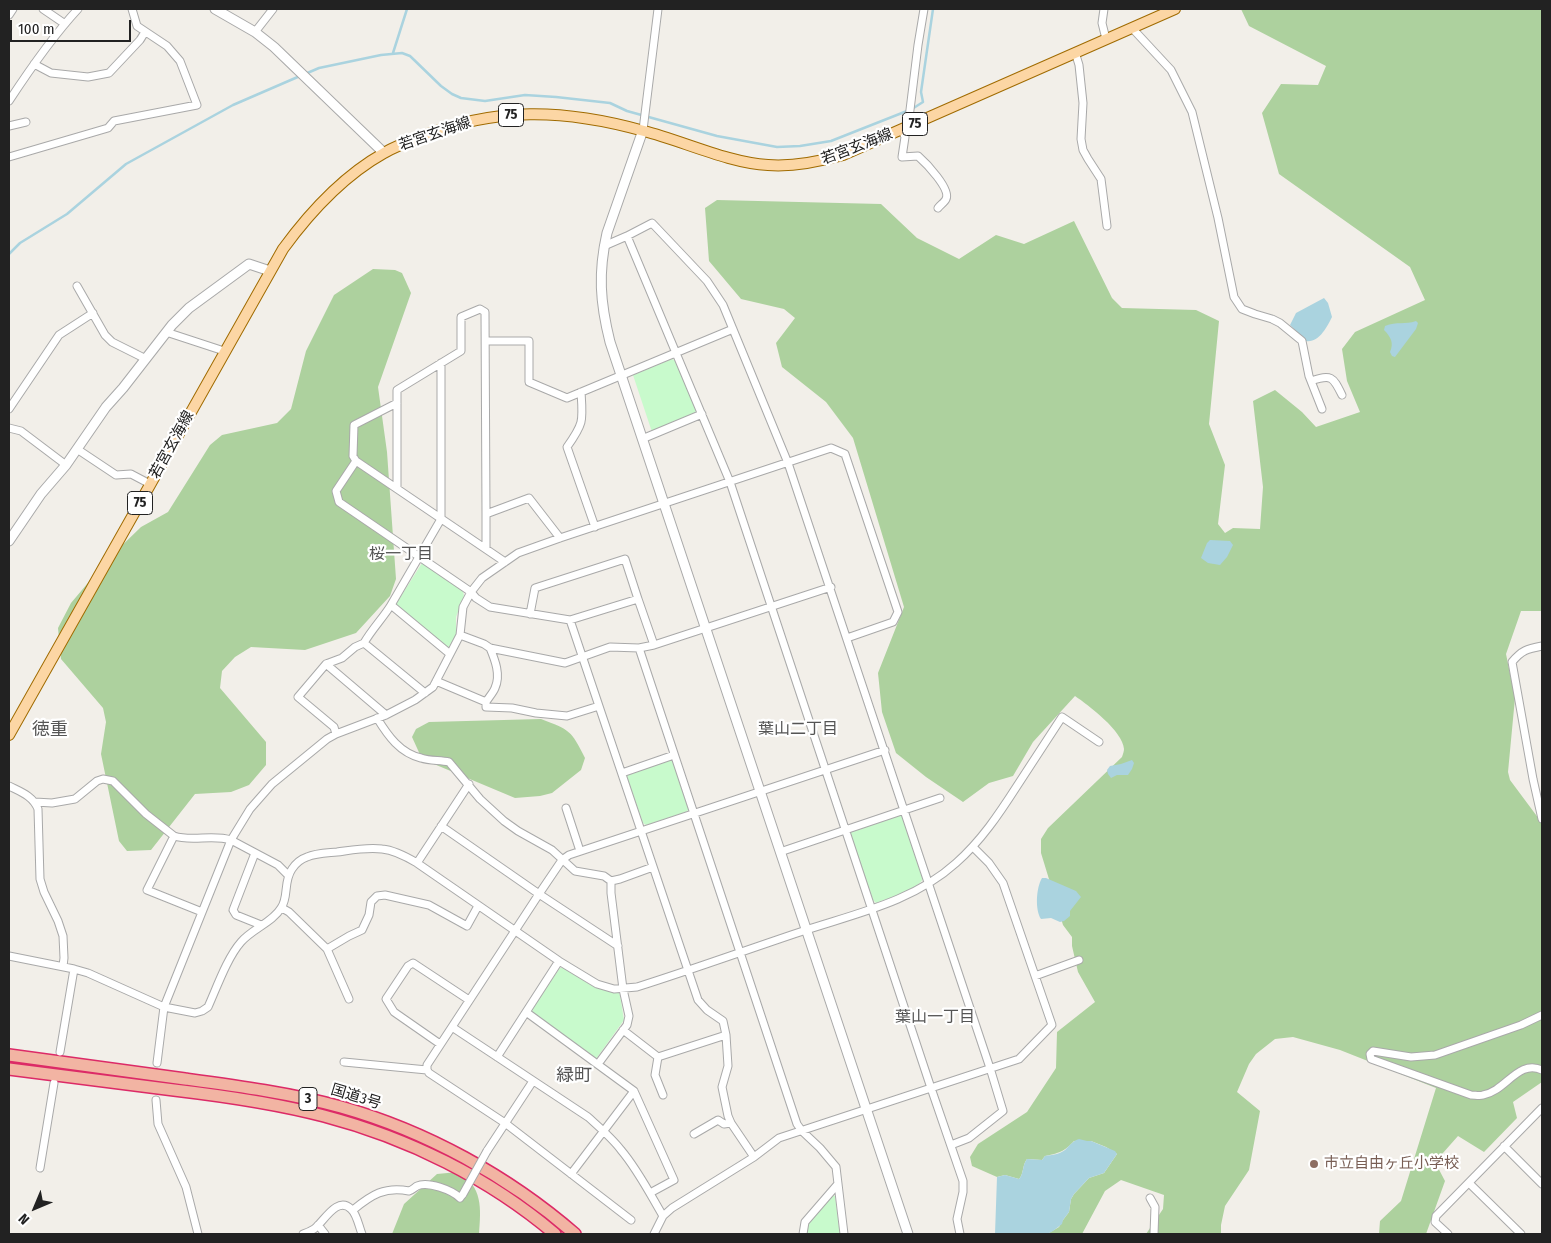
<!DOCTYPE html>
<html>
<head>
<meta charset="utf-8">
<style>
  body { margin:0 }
  #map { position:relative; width:1551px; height:1243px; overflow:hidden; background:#f2efe9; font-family:"Fira Sans Condensed",sans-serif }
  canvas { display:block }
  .frame { position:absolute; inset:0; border:10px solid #222; pointer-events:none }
  .north { position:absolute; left:10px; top:1183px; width:50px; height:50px; -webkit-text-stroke:4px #fff; paint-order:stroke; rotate:225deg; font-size:14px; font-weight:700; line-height:20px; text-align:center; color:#222 }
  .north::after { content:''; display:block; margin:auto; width:18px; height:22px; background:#222; clip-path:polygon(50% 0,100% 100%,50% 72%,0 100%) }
  .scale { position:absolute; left:10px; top:20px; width:121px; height:22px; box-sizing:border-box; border:2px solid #222; border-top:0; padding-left:6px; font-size:15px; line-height:18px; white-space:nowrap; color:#222; -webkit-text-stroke:4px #fff; paint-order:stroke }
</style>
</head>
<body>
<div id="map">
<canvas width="1551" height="1243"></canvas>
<div class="frame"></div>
<div class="north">N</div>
<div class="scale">100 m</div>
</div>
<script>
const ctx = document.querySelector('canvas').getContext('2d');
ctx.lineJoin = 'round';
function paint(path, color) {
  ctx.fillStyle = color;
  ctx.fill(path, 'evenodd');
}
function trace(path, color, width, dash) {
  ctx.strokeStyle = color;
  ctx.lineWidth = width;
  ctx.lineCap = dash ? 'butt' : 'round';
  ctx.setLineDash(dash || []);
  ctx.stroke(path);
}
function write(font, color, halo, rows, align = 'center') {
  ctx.font = font + ' "Fira Sans Condensed","Noto Sans JP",sans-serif';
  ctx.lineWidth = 4.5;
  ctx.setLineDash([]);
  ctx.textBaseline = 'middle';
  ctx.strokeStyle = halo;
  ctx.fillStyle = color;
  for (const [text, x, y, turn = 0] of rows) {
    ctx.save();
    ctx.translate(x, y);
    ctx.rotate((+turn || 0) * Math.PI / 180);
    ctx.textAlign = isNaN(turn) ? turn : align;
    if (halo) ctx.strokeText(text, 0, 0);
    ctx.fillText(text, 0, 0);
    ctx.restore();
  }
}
const forest = new Path2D(`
  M 1241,9 L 1542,9 L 1542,611 L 1521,611 L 1506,654 L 1515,698 L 1508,772 L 1510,780 L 1542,823 L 1542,1082 L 1513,1102 L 1517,1118 L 1484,1152 L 1458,1136 L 1435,1162 L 1445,1181 L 1426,1234 L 1379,1234 L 1380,1221 L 1401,1201 L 1436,1088 L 1340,1050 L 1293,1037 L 1275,1039 L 1256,1054 L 1249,1064 L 1237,1092 L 1260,1111 L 1249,1170 L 1225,1206 L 1221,1225 L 1221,1234 L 1146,1234 L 1163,1209 L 1164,1195 L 1121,1180 L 1105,1191 L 1082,1234 L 1047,1234 L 1059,1227 L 1063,1220 L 1069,1212 L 1071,1199 L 1074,1194 L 1089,1178 L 1104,1173 L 1117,1154 L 1106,1147 L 1091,1141 L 1074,1141 C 1064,1152 1059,1153 1045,1156 L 1042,1160 L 1027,1159 C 1022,1165 1024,1174 1019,1179 L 1005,1175 L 997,1177 L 972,1166 L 970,1157 L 978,1144 L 1027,1112 L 1056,1068 L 1057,1032 L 1095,1002 L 1078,972 L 1072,946 L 1072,937 L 1063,925 L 1041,853 L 1041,839 L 1048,828 L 1122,757 C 1123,754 1124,751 1124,749 C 1123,731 1088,705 1075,696 L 1033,742 L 1013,776 L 989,783 L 963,802 L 926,777 L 896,753 L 882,712 L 878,673 L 904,607 L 853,438 L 826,402 L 782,367 L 776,343 L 795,318 L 784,309 L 741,299 L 709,261 L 705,208 L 717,200 L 881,204 L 917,238 L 959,259 L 996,235 L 1024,244 L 1074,221 L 1112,298 L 1122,308 L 1196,310 L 1219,321 L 1209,424 L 1225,465 L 1218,524 L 1225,533 L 1233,528 L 1260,529 L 1263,487 L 1253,401 L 1275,390 L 1302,412 L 1316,427 L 1360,412 L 1347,381 L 1342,349 L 1355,332 L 1425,300 L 1410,267 L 1279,174 L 1262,113 L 1281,84 L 1318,85 L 1326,66 L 1249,26 Z
  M 373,269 L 395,270 L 402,273 L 411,293 L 378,387 L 387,452 L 396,579 L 390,596 L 356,633 L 305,650 L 251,647 L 235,657 L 222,671 L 220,688 L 266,742 L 266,765 L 249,785 L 231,792 L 195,794 L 151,850 L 127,851 L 119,841 L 101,754 L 106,722 L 103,708 L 61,659 L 58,628 L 71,603 L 108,559 L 141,527 L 168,512 L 210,445 L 222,435 L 277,423 L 291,409 L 306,351 L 334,295 Z
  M 541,719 C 570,730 571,730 585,758 L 581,770 L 552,793 L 540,796 L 515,798 L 422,759 L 412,737 L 416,729 L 429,722 Z
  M 458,1172 C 483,1187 481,1208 479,1234 L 392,1234 L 404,1204 L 437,1174 Z`);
const park = new Path2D(`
  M 672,359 L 676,361 L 696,411 L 694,415 L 652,432 L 633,375 Z
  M 422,563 L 463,591 L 464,596 L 456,617 L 456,635 L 448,648 L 396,604 Z
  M 670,760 L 673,762 L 689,809 L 686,812 L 646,825 L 643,823 L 627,777 L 628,774 Z
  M 899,815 L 902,816 L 923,879 C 917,890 889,898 876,903 L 873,900 L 850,833 L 853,830 Z
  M 560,968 L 563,968 L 594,987 L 618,992 L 620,995 L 624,1020 L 596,1059 L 533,1013 L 532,1008 Z
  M 832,1195 L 835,1196 L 840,1234 L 806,1234 L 809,1222 Z`);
const water = new Path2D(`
  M 1324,298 L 1328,303 L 1332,317 C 1327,327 1319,343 1306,341 L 1290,325 L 1296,313 Z
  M 1416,321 L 1418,323 L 1416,329 L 1395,357 L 1392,356 L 1390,352 C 1394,343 1391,337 1384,330 L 1385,326 C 1397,321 1405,325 1416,321 Z
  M 1210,540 L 1230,541 L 1233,545 L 1227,557 L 1220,565 L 1208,563 L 1201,558 L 1207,543 Z
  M 1132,760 L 1134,763 L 1132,769 L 1128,775 L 1117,775 L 1111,778 L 1108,774 L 1107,770 L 1110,766 L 1121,764 Z
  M 1042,878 L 1046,878 L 1076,891 L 1081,897 L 1070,911 L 1070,916 L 1064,921 L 1060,922 L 1051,918 L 1041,919 C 1035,910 1036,888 1042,878 Z
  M 1079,1139 L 1087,1141 L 1091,1141 L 1115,1151 L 1117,1154 L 1104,1173 L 1089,1178 L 1074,1194 L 1071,1199 L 1069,1212 L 1063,1220 L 1062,1224 L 1053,1231 L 1047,1234 L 995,1234 L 997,1177 L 1005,1175 L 1019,1179 C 1024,1174 1022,1165 1027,1159 L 1042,1160 L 1045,1156 C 1052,1155 1060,1154 1065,1150 C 1070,1145 1073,1141 1079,1139 Z`);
const stream = new Path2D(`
  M 393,53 L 407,9
  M 305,74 L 319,68 L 381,55 L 402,53 L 410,56 L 441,86 L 452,94 L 461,98 L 485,101 L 525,95 L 556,97 L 610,103 L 627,111 L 717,136 L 777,147 L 800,146 L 831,141 L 907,111
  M 912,109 L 923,102 L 921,92 L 933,9
  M 9,254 L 20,243 L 67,214 L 126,164 L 233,105 L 300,76`);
const minor = new Path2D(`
  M 43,9 L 65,24
  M 1104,9 L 1102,23 L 1106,39
  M 9,15 L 13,9
  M 1132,28 L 1171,70 L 1192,112 L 1218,218 L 1234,297 L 1242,309 L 1255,314 L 1272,319 L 1280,323 L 1302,341 L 1309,376 L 1322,409
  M 255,32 L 273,9
  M 1075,52 L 1079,65 L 1083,103 L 1081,139 L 1083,150 L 1088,159 L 1101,179 L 1107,226
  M 34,64 L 51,73 L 88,77 L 109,73 L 140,40 L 145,32
  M 9,101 C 30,69 52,37 78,9
  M 9,126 L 26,122
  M 908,126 L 918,45 L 924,9
  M 643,130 L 658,9
  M 902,130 L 905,137 L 902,157 L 918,156 C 926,163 951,189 946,199 C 945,202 940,205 938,208
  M 9,157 L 108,128 L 114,121 L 197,105 L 180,61 L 167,46 L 137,26 L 132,9
  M 604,246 L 627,236
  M 77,286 L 105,335 L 112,342 L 146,359
  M 166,332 L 224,351
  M 486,341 L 529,341 L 529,382 L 567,398 L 733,329
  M 1311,381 C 1332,374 1333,377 1342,395
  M 581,392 C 583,421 584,423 567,447 L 595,527
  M 9,409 L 59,335 L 93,313
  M 9,428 L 21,431 L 66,465
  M 642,439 L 702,414
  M 77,449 L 116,475 L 131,474 L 150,484
  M 356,461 L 353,456 L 354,425 L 397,403
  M 397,488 L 397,390 L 461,351 L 461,317 L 480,309 L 485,312 L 486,514
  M 486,549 L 486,514 L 529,498 L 560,538
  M 505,562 L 356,461 L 336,491 L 339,502 L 471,592 L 476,598 L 490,607 L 570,620 L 638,599 L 625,559 L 535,588 L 530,614
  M 638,599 L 654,645
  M 391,605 L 441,519 L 441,363
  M 570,620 L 698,1000 L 707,1010 L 723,1021 L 726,1035 L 728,1066 L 722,1087 L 728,1116 L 731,1123 L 754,1157
  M 460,635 L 484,644 L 490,648 L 565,663 L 610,647 L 639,648 L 654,645 L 831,587
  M 1542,646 C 1527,649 1522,650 1512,662 L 1533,779 L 1542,819
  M 639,648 L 797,1124 L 802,1131 L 820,1148 L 836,1167 L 844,1234
  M 326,664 L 342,658 L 355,647 L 364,643
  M 436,681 L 486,702 L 486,707 L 512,708 L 536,713 L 567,716 L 599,706
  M 425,693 L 364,643 C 372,629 383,618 391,605 L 450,654
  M 486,702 C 489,697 493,693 495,688 C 501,675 495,660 490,648
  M 377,718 C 388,736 400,753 421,758 C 430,761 440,760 449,762 L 480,799 L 504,821 L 518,831 L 552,850 L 575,871 L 604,876 L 611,881 L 611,893 L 623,989 L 629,1016 L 627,1025 L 598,1064
  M 336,734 L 334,727 L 298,697 L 326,664 L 386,715
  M 622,773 L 674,755
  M 9,786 C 21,792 33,796 38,809 L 40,879 L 44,892 L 58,921 L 63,936 L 64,958 L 63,966
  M 35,802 L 52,803 L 75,799 L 97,781 L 103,779 L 113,781 L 146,814 L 174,836
  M 566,808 L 580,851
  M 441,826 L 539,894 L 618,946
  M 780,852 L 940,798
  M 255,853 L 233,910 L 236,915 L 261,925
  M 417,863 L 469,784
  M 611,881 L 620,879 L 653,867
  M 282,908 L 289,912 L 327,949 L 349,999
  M 202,912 L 147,890 L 174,836 C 192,842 212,834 231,840 L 278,865 L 288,875
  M 327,949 L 349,936 L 362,930 L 369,915 L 371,902 L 377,896 L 385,895 L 429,905 L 467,926 L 478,906
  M 9,956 L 74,969 L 88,973 L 164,1007 L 195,1013 L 202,1011 L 208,1007 C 217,987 227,958 241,942 C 252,929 273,922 281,908 C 289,897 283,882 292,869 C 296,863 301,859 307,857 C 316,853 327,853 337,852 C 352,850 367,847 382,849 C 394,850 407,857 417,863 L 559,961 L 597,984 L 614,989 L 637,987 C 694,969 749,949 806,930 C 858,913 914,901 956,863 C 981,841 999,814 1017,786 C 1032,763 1047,740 1062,717 L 1099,742
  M 1035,976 L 1079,960
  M 526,1012 L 634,1091 L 674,1180 L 650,1193
  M 1542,1015 L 1521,1025 L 1435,1055 L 1411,1057 L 1373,1051 L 1370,1054 L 1371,1059 L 1471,1095 C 1475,1095 1480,1096 1483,1095 C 1506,1091 1518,1059 1542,1070
  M 452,1027 L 588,1117 C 599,1127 612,1138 621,1150 C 638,1170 650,1194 663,1216
  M 623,1030 L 658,1057 L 726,1035
  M 440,1044 L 394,1012 L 386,999 L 408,966 L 413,963 L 469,1000
  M 60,1052 L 74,969
  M 497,1057 L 559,961
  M 658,1057 L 655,1075 L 663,1095
  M 344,1062 L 427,1070
  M 157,1063 L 164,1007 L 231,840 L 250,809 L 272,784 L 327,739 L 336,734 L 386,715 L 415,700 L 433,687 L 460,635 L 463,607 L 471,592 L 482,578 L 518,553 L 560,538 L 831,448 L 845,454 L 898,612 L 893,622 L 847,638
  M 156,1100 L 158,1124 L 186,1187 L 198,1234
  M 694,1134 L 718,1120 L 724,1124 L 731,1123
  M 951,1145 L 969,1138 L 1003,1111 L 990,1068 L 788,463 L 723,305 L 707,281 L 652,223 L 627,236 L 730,482 L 931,1088 L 963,1181 L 963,1192 L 957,1219 L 960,1234
  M 1504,1146 L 1542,1184
  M 487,1151 L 533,1081
  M 40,1168 L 54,1083
  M 571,1174 L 634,1091
  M 1469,1183 L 1521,1234
  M 1150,1198 L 1155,1207 L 1154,1234
  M 353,1210 C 371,1195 385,1186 409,1191 C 412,1190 414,1188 417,1186 C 428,1181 452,1190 460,1198 L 463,1194
  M 631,1220 L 505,1123 L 429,1073 L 427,1070 L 427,1065 L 539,894 L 562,860 L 569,855 L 885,750
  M 318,1225 L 325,1234
  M 303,1234 C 306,1233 311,1231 314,1229 C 323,1223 337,1195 351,1209 C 357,1214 359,1227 362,1234
  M 654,1234 L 663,1216 L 672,1208 L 754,1157 L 779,1138 L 1019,1059 L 1052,1025 L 1003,883 L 989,863 L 973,847
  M 803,1234 L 805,1222 L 837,1185
  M 1448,1234 L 1435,1222 L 1436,1216 L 1542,1108`);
const tertiary = new Path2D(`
  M 215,9 L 255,32 L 274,47 L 384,153
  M 643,130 L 607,233 C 598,273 600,302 610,342 L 908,1234
  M 9,541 L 41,494 L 66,465 L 106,407 L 123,388 L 172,325 L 189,308 L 249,264 L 270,271`);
const primary = new Path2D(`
  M 9,735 L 283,249 C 310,212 343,176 384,153 C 394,147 407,142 418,138 C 495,106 565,109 644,131 C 683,141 729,163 768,165 C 794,167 818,162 843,155 L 1175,9`);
const trunk = new Path2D(`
  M 9,1055 C 67,1063 126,1071 185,1079 C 237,1086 290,1093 341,1107 C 426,1131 508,1176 575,1234
  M 9,1069 C 64,1076 119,1083 174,1090 C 225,1096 275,1103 324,1116 C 408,1138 489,1178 555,1234`);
const minorBridge = new Path2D(`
  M 463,1194 L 487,1151`);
const markers = [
  [1314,1164,5,"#8d6e63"]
];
const shields = [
  [511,115,25],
  [915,124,25],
  [140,503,25],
  [308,1099,18]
];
const shieldNames = [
  ["75",511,115],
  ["75",915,124],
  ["75",140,503],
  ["3",308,1099]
];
const streetNames = [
  ["若宮玄海線",435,134,-19],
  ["若宮玄海線",857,147,-21],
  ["若宮玄海線",172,445,-61],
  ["国道3号",356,1097,17]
];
const educationNames = [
  ["市立自由ヶ丘小学校",1324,1164]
];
const neighbourhoodNames = [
  ["桜一丁目",401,555],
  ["葉山二丁目",798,730],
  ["葉山一丁目",935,1018]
];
const quarterNames = [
  ["徳重",50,730],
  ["緑町",574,1076]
];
paint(forest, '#add19e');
paint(park, '#c8facc');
paint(water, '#aad3df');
trace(stream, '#aad3df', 2.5);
trace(minor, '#a9a9a9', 9);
trace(tertiary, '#a9a9a9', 11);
trace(primary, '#a06b00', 12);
trace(trunk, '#dc2a67', 14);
trace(minor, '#fff', 7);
trace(tertiary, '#fff', 9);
trace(primary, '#fcd6a4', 10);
trace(trunk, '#f2b4a3', 11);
trace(minorBridge, '#a9a9a9', 9, []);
trace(minorBridge, '#fff', 7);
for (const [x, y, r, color] of markers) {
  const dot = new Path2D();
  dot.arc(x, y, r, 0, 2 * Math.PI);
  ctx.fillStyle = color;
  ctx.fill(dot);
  trace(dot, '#fff', 2);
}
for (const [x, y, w] of shields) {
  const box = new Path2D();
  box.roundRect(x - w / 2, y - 11.5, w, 23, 4);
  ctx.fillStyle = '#fff';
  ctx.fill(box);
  trace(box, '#222', 1);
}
write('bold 14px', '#222', null, shieldNames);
write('15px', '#222', '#fff', streetNames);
write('15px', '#785e54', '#fff', educationNames, 'left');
write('16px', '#555', '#fff', neighbourhoodNames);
write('18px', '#555', '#fff', quarterNames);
</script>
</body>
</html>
